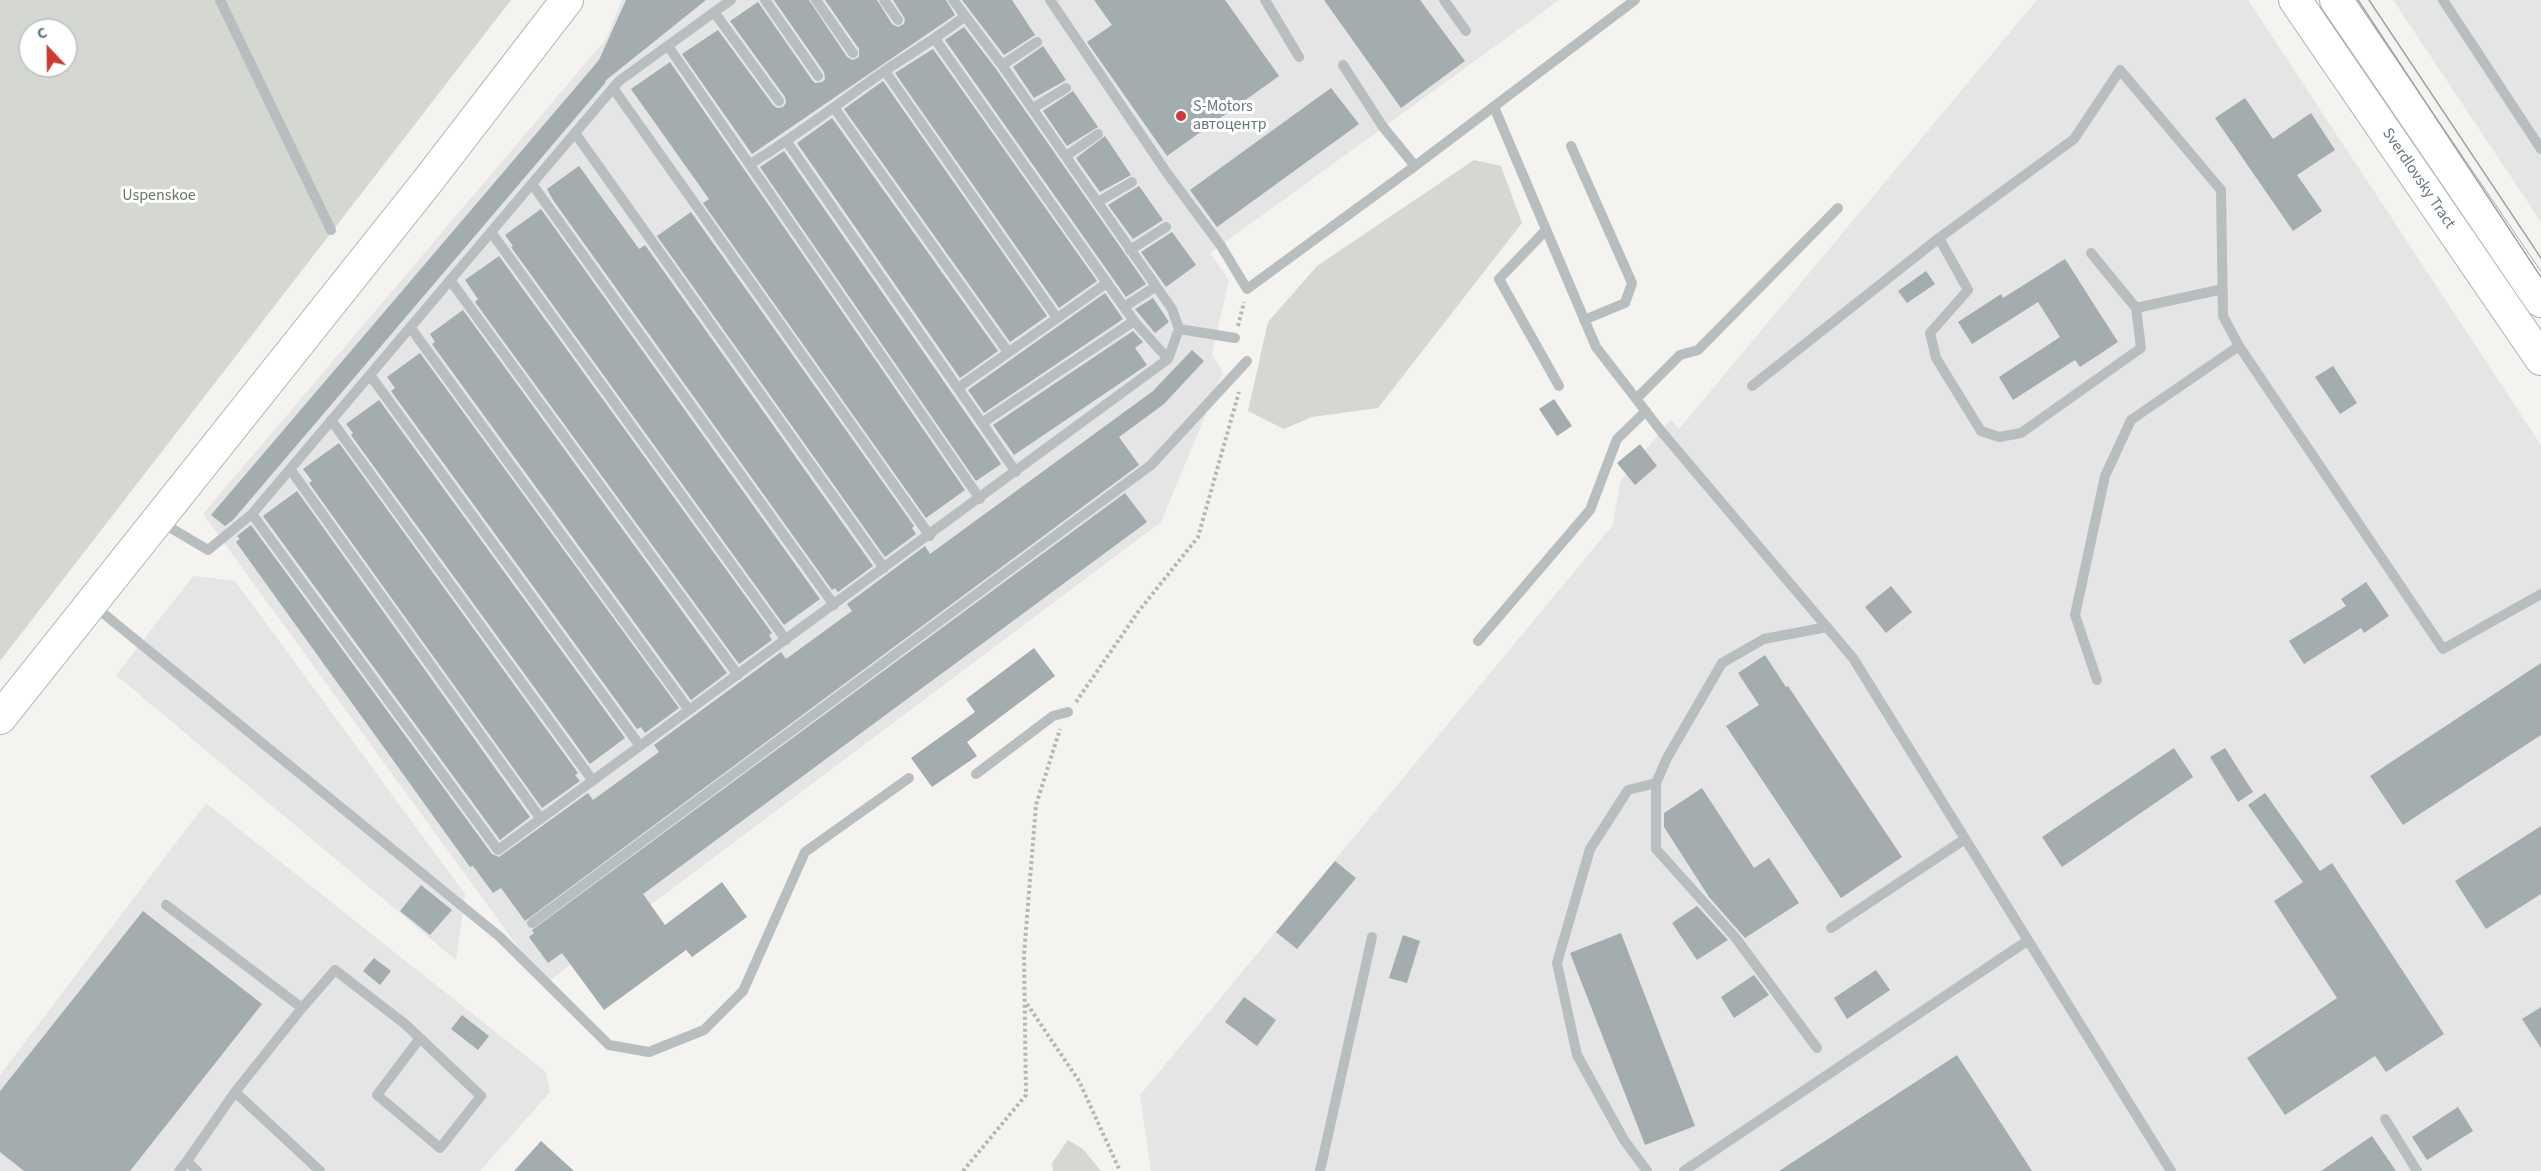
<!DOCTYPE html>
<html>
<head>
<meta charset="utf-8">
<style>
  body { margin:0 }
  #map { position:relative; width:2541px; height:1171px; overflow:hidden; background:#f4f3f0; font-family:"Source Sans 3",sans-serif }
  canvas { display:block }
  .north { position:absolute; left:18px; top:18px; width:60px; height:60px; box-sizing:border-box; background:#fff; border:2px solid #c1c9cb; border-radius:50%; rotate:338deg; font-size:16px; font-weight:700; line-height:24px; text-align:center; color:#65787e }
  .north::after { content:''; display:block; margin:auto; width:21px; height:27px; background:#d23832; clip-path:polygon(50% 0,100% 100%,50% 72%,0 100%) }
</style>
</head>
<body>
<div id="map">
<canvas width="2541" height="1171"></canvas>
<div class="north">С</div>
</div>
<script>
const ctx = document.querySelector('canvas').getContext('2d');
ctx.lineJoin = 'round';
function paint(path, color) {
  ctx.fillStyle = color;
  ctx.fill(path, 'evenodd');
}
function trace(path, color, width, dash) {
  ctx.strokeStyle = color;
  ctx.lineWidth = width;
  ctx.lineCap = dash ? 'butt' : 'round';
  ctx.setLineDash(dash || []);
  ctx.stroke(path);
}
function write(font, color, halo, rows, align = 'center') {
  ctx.font = font + ' "Source Sans 3",sans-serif';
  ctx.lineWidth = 6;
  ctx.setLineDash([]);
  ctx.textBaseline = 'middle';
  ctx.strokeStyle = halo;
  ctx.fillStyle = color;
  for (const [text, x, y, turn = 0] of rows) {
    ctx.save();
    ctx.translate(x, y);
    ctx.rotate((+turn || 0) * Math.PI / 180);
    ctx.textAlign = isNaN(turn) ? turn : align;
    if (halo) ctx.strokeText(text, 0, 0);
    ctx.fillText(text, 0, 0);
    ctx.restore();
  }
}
const built = new Path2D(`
  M 622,0 L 1559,0 L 1210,253 L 1229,280 L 1212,354 L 1223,373 L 1161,522 L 545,984 L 203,514 L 606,39 Z
  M 2037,0 L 2248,0 L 2541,445 L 2541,1171 L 1151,1171 L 1140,1095 L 1613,525 L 1620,482 L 1661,431 L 1671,420 L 1679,429 Z
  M 2393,0 L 2541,0 L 2541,222 Z
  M 193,576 L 235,581 L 465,894 L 456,960 L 116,675 Z
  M 206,803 L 546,1072 L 550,1092 L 480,1171 L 0,1171 L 0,1075 Z`);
const green = new Path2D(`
  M 0,0 L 511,0 L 0,661 ZM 30,30 L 66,30 L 66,66 L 30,66 Z
  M 1474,160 L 1501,166 L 1522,223 L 1378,408 L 1312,417 L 1284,429 L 1248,411 L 1268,322 L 1317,266 Z
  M 1068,1140 L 1083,1149 L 1101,1171 L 1053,1171 L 1052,1163 Z`);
const building = new Path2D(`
  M 626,0 L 706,0 L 605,81 L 606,82 L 233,520 L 225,526 L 211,515 L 599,60 Z
  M 774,0 L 809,0 L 847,57 L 853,60 L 859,57 L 859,49 L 825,0 L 877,0 L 892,24 L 898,27 L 904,24 L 905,19 L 893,0 L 946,0 L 955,15 L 752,154 L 682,54 L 718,30 L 773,105 L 777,108 L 783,107 L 786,103 L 785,97 L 730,21 L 758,2 L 812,80 L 815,83 L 822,82 L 825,79 L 824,72 Z
  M 962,0 L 1012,0 L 1035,35 L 1004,55 Z
  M 1094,0 L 1225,0 L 1279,76 L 1167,156 L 1087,42 L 1112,25 Z
  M 1324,0 L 1420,0 L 1465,61 L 1401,108 Z
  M 964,27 L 996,69 L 1146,284 L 1126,297 L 945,40 Z
  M 1043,46 L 1066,80 L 1034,98 L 1013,67 Z
  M 933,49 L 1097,281 L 1059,308 L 895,73 Z
  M 670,62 L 965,490 L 926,518 L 703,203 L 709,199 L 631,89 Z
  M 883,81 L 1047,316 L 1010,342 L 844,109 Z
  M 1331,88 L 1359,124 L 1217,227 L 1190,190 Z
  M 1073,91 L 1098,127 L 1067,146 L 1043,111 Z
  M 2245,98 L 2273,139 L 2311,113 L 2335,150 L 2297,175 L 2322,211 L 2293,231 L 2215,118 Z
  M 832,118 L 998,351 L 960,378 L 797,143 Z
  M 1105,136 L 1131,175 L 1100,192 L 1076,158 Z
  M 784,151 L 1001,464 L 976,481 L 760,167 Z
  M 579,166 L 639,249 L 645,245 L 873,566 L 838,592 L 835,588 L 832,590 L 553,200 L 547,189 Z
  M 1139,186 L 1163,220 L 1133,239 L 1108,205 Z
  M 541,209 L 820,599 L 784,625 L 511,247 L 513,246 L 505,235 Z
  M 691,212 L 914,526 L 912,528 L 916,534 L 885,557 L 657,236 Z
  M 1172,232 L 1196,265 L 1166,287 L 1141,252 Z
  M 499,256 L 772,633 L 769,635 L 772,640 L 739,664 L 475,302 L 478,299 L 465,280 Z
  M 2065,259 L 2118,342 L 2080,367 L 2075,360 L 2013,400 L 1999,377 L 2060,337 L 2038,302 L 1972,344 L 1958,322 L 2001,294 L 2003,298 Z
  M 1926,271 L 1935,284 L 1907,303 L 1898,291 Z
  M 1105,293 L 1123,319 L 984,413 L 968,390 Z
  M 1153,298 L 1169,322 L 1155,333 L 1135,309 Z
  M 463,310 L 727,673 L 691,700 L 432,344 L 435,342 L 430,334 Z
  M 1133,331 L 1143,342 L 1135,348 L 1147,365 L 1014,455 L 993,425 Z
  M 1192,350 L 1204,361 L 1164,404 L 1119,437 L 1139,465 L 525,921 L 501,888 L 493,893 L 473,866 L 470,867 L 236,542 L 240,539 L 237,536 L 251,525 L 492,854 L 499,857 L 588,793 L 593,800 L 659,752 L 654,745 L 781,652 L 786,659 L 852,611 L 847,604 L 925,546 L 930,554 L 1153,391 Z
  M 420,353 L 679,708 L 645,733 L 641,727 L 637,729 L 391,391 L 395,388 L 387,377 Z
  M 2333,366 L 2357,403 L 2340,414 L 2315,377 Z
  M 1554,399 L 1572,426 L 1557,436 L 1539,409 Z
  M 379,400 L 625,738 L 590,764 L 351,435 L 353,433 L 346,424 Z
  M 339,443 L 578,773 L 575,775 L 580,781 L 542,808 L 309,483 L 312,481 L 303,469 Z
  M 1640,444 L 1657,466 L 1635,485 L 1617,463 Z
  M 297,491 L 530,817 L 500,840 L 263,516 Z
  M 1125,493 L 1147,522 L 643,894 L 665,925 L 722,882 L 747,917 L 692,957 L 686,950 L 604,1010 L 562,953 L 548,963 L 529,937 L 534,933 L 532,930 Z
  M 2366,582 L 2389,616 L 2364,633 L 2361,628 L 2304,664 L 2289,641 L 2346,606 L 2341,599 Z
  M 1891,586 L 1912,612 L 1886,633 L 1865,607 Z
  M 1034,648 L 1055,676 L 967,742 L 977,756 L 932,787 L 911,758 L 975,712 L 966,699 Z
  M 1765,655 L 1786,687 L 1788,686 L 1902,857 L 1841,898 L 1726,726 L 1759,705 L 1738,673 Z
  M 2541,663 L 2541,735 L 2403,825 L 2370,776 Z
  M 2174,748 L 2193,777 L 2062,867 L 2042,837 Z
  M 2225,748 L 2253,792 L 2238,802 L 2210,757 Z
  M 1702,788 L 1754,868 L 1769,858 L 1799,903 L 1745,938 L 1709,897 L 1664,827 L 1664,813 Z
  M 2265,793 L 2320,871 L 2332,863 L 2444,1034 L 2386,1072 L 2375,1056 L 2285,1115 L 2247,1058 L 2337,998 L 2274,901 L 2303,882 L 2248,805 Z
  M 2541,826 L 2541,894 L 2486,929 L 2455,881 Z
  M 1335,861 L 1356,878 L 1297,949 L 1276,932 Z
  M 421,885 L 452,910 L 430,935 L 400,911 Z
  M 1697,906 L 1728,940 L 1697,960 L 1672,923 Z
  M 143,911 L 262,1004 L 130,1171 L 24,1171 L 0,1152 L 0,1091 Z
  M 1621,933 L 1695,1126 L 1645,1145 L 1570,953 Z
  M 1403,935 L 1420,941 L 1407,983 L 1389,978 Z
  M 374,958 L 391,971 L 380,985 L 363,971 Z
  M 1876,970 L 1890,990 L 1847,1019 L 1834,998 Z
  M 1754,975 L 1769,995 L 1734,1018 L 1721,997 Z
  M 1244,997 L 1276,1020 L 1257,1046 L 1225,1022 Z
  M 2541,1007 L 2541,1048 L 2522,1019 Z
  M 462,1015 L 489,1036 L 478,1050 L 451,1029 Z
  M 1957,1055 L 2032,1171 L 1779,1171 Z
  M 2458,1107 L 2473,1131 L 2427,1160 L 2412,1137 Z
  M 2372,1136 L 2396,1171 L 2321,1171 Z
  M 541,1141 L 574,1171 L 514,1171 Z`);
const path = new Path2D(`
  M 1238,326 L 1244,302
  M 1076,702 L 1138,612 L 1198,537 L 1239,392
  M 1027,1004 L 1079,1081 L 1120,1171
  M 963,1171 L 1026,1095 L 1024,955 L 1036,805 L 1060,729`);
const minor = new Path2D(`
  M 220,0 L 331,230
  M 731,0 L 619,81 L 252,514 L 498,850 L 1168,359 L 1179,329 L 1172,309 L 1002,65 L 953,0
  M 765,0 L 818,76
  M 816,0 L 853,53
  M 884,0 L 898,20
  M 1050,0 L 1167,173 L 1221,246 L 1247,289 L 1415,166 L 1635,0
  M 1265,0 L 1299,57
  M 1444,0 L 1466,31
  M 2443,0 L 2541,149
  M 714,12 L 779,101
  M 935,39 L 1124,307
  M 668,46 L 980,499
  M 1002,65 L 1037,42
  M 1343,65 L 1383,127 L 1415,166
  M 885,71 L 1057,318
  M 613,88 L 930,536
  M 1494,107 L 1596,347 L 1661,431 L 1853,658 L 2171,1171
  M 1033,108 L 1066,88
  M 835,109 L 1008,352
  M 575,133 L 884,568
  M 787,142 L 1016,472
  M 1571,146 L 1632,283 L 1625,303 L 1584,320
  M 1066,156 L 1098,134
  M 750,164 C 798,135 840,102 886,70 C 913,52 940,36 965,16
  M 532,184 L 834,605
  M 1098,202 L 1132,182
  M 1546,230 L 1499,279 L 1559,386
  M 491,232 L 786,640
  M 1939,238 L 1968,290 L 1930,333 L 1936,358 L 1981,431 L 1999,437 L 2021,433 L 2141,348 L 2136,308 L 2091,253
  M 1130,250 L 1166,227
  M 450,280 L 738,675
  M 2136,308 L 2223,289
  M 1134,321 L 1168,359
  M 410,327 L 689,710
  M 1179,329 L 1235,338
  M 370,375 L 640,746
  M 1752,386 L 1939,238 L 2074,139 L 2120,70 L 2221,190 L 2223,316 L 2239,346 L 2443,649 L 2541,594
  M 958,388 L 1107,283
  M 1636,399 L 1680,355 L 1698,350 L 1838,208
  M 331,420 L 593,781
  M 982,423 L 1134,321 L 1124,307 L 1155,287
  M 290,469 L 541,819
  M 159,521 L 208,550 L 252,514
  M 93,605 L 500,937 L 609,1045 L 649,1052 L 704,1030 L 743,991 L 805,852 L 909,778
  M 1478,641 L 1590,510 L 1617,439 L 1646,411
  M 2097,680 L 2075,615 L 2105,476 L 2131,420 L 2239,346
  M 976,774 L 1053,716 L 1068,712
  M 166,905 L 302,1008 L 235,1092 L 320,1171
  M 532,923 L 1151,465 L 1247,361
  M 1831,928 L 1965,839
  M 302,1008 L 335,970 L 405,1024 L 481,1096 L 440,1148 L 377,1095 L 420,1038
  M 1817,1048 L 1735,937 L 1656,849 L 1656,783 L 1667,758 L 1722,663 L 1764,639 L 1827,627
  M 2385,1119 L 2417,1171
  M 187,1161 L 235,1092
  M 179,1171 L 187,1161 L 197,1171
  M 1320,1171 L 1372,937
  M 1647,1171 L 1624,1140 L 1577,1055 L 1557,963 L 1590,849 L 1628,790 L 1656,783
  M 1684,1171 L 2027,941`);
const major = new Path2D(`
  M 2295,0 L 2541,359
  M 2336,0 L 2541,301
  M 0,718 L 427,182 L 567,0`);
const tram = new Path2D(`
  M 2358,0 L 2541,277
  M 2369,0 L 2541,258`);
const markers = [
  [1181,116,6,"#d23832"]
];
const poiNames = [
  ["S-Motors",1193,107],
  ["автоцентр",1193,125]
];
const streetNames = [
  ["Sverdlovsky Tract",2418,179,56]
];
const parkNames = [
  ["Uspenskoe",159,196]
];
paint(built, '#e4e5e4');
paint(green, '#d4d8d0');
paint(building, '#a3acaf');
trace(major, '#acb2b4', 34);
trace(path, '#b3b7b8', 4, [3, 3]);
trace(minor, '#b8bec0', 10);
trace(major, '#fff', 32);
trace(tram, '#9ba3a6', 1.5);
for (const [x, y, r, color] of markers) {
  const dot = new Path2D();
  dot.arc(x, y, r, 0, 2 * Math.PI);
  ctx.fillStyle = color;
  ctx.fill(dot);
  trace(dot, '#fff', 2);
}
write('16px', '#65787e', '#fff', poiNames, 'left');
write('16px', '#65787e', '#fff', streetNames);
write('16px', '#6b7663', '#fff', parkNames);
</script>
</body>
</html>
